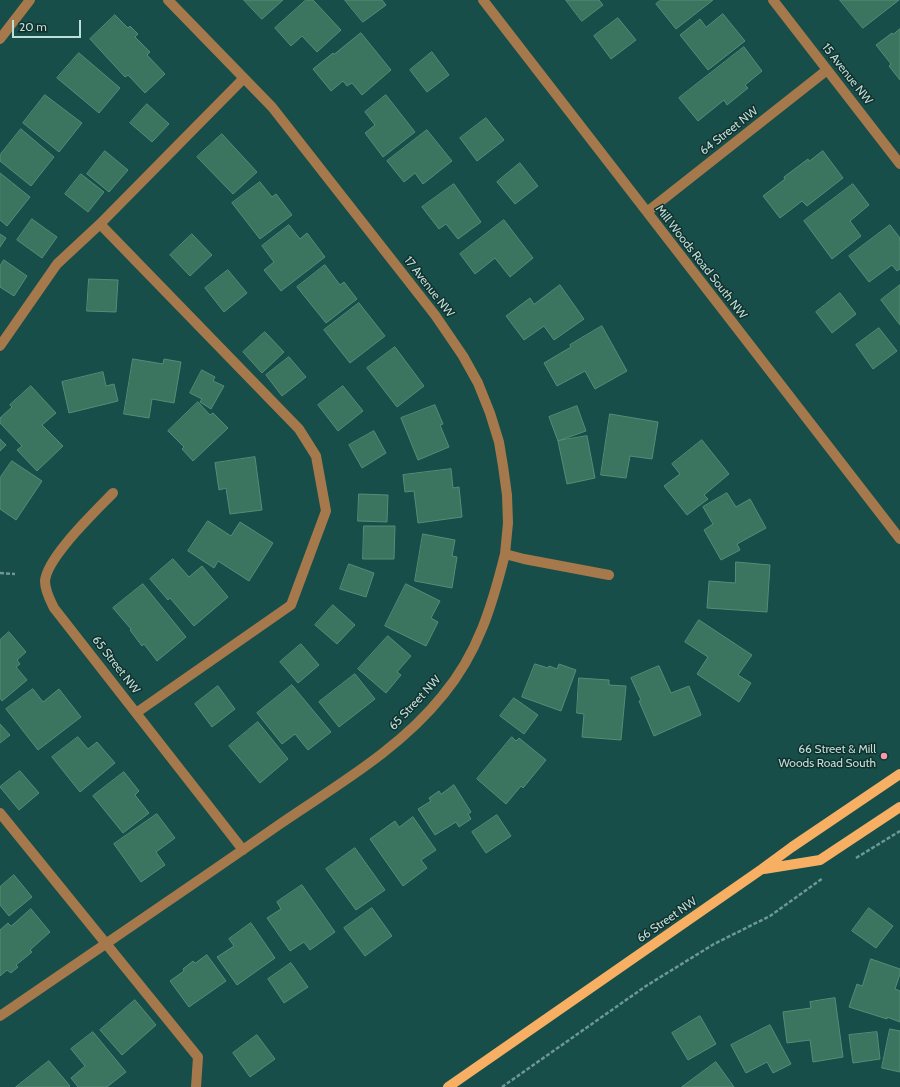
<!DOCTYPE html>
<html>
<head>
<meta charset="utf-8">
<style>
  body { margin:0 }
  #map { position:relative; width:900px; height:1087px; overflow:hidden; background:#184e49; font-family:Cabin,sans-serif }
  canvas { display:block }
  .scale { position:absolute; left:12px; top:20px; width:69px; height:18px; box-sizing:border-box; border:2px solid #bddfda; border-top:0; padding-left:5px; font-size:12px; line-height:14px; white-space:nowrap; color:#bddfda; -webkit-text-stroke:3px #13302d; paint-order:stroke }
</style>
</head>
<body>
<div id="map">
<canvas width="900" height="1087"></canvas>
<div class="scale">20 m</div>
</div>
<script>
const ctx = document.querySelector('canvas').getContext('2d');
ctx.lineJoin = 'round';
function paint(path, color) {
  ctx.fillStyle = color;
  ctx.fill(path, 'evenodd');
}
function trace(path, color, width, dash) {
  ctx.strokeStyle = color;
  ctx.lineWidth = width;
  ctx.lineCap = dash ? 'butt' : 'round';
  ctx.setLineDash(dash || []);
  ctx.stroke(path);
}
function write(font, color, halo, rows, align = 'center') {
  ctx.font = font + ' Cabin,sans-serif';
  ctx.lineWidth = 3;
  ctx.setLineDash([]);
  ctx.textBaseline = 'middle';
  ctx.strokeStyle = halo;
  ctx.fillStyle = color;
  for (const [text, x, y, turn = 0] of rows) {
    ctx.save();
    ctx.translate(x, y);
    ctx.rotate((+turn || 0) * Math.PI / 180);
    ctx.textAlign = isNaN(turn) ? turn : align;
    if (halo) ctx.strokeText(text, 0, 0);
    ctx.fillText(text, 0, 0);
    ctx.restore();
  }
}
const building = new Path2D(`
  M 244,0 L 283,0 L 262,19 Z
  M 306,0 L 313,0 L 341,30 L 317,52 L 302,36 L 291,46 L 275,28 Z
  M 345,0 L 382,0 L 386,5 L 363,22 Z
  M 566,0 L 599,0 L 603,5 L 582,21 Z
  M 661,0 L 713,0 L 676,29 L 656,4 Z
  M 840,0 L 899,0 L 863,28 Z
  M 723,14 L 745,41 L 708,70 L 680,35 L 700,19 L 706,27 Z
  M 115,15 L 128,28 L 130,26 L 138,34 L 135,37 L 150,52 L 147,55 L 165,74 L 145,93 L 128,75 L 125,77 L 90,39 Z
  M 618,18 L 636,40 L 611,59 L 594,36 Z
  M 900,29 L 900,80 L 889,66 L 891,64 L 876,45 L 892,33 L 893,34 Z
  M 361,33 L 391,70 L 362,95 L 352,83 L 347,86 L 343,81 L 331,91 L 313,69 L 333,53 L 334,54 Z
  M 744,47 L 762,71 L 745,85 L 748,88 L 727,105 L 724,100 L 698,121 L 679,98 Z
  M 432,52 L 449,75 L 427,92 L 410,70 Z
  M 79,53 L 120,88 L 99,113 L 57,78 Z
  M 45,95 L 82,123 L 59,152 L 23,123 Z
  M 386,95 L 415,132 L 383,157 L 365,133 L 375,125 L 365,112 Z
  M 147,104 L 169,124 L 152,142 L 130,123 Z
  M 486,118 L 504,140 L 477,161 L 460,138 Z
  M 21,129 L 54,157 L 31,186 L 0,161 L 0,155 Z
  M 427,130 L 452,161 L 423,184 L 415,173 L 404,182 L 387,161 Z
  M 222,134 L 257,172 L 233,194 L 197,157 Z
  M 105,151 L 128,170 L 109,192 L 87,174 Z
  M 823,151 L 843,178 L 807,206 L 802,201 L 780,218 L 763,196 L 785,179 L 784,177 L 808,159 L 809,161 Z
  M 520,163 L 538,186 L 515,204 L 497,182 Z
  M 0,173 L 30,197 L 7,226 L 0,220 Z
  M 81,174 L 104,192 L 88,212 L 65,194 Z
  M 260,182 L 272,197 L 276,194 L 292,215 L 260,239 L 232,203 Z
  M 454,184 L 481,222 L 458,239 L 446,224 L 439,229 L 422,207 Z
  M 853,184 L 869,205 L 850,221 L 861,236 L 832,259 L 804,221 Z
  M 32,219 L 57,237 L 42,258 L 17,240 Z
  M 504,220 L 533,258 L 510,277 L 495,258 L 475,274 L 460,254 Z
  M 289,225 L 300,239 L 307,233 L 325,257 L 281,291 L 264,270 L 274,262 L 262,246 Z
  M 890,225 L 900,238 L 899,239 L 900,241 L 900,269 L 897,271 L 892,265 L 869,282 L 849,256 Z
  M 0,234 L 6,238 L 0,247 Z
  M 192,234 L 212,255 L 190,276 L 170,255 Z
  M 4,260 L 27,276 L 14,296 L 0,287 L 0,266 Z
  M 325,265 L 340,285 L 344,282 L 357,299 L 326,323 L 297,287 Z
  M 228,270 L 247,293 L 224,312 L 205,288 Z
  M 89,279 L 118,280 L 116,312 L 87,311 Z
  M 560,285 L 584,319 L 554,340 L 544,326 L 524,340 L 506,316 L 530,298 L 534,304 Z
  M 900,285 L 900,325 L 881,300 Z
  M 840,293 L 856,314 L 832,333 L 816,312 Z
  M 359,303 L 385,336 L 350,363 L 324,330 Z
  M 602,326 L 627,371 L 595,389 L 585,371 L 557,386 L 544,363 L 571,347 L 570,345 Z
  M 879,328 L 897,351 L 873,369 L 856,345 Z
  M 265,332 L 284,352 L 262,373 L 243,352 Z
  M 395,347 L 424,386 L 397,407 L 367,368 Z
  M 289,357 L 306,377 L 282,396 L 266,375 Z
  M 133,359 L 163,364 L 164,359 L 181,362 L 174,403 L 152,399 L 149,418 L 124,414 Z
  M 202,370 L 215,377 L 213,381 L 224,386 L 211,409 L 200,402 L 202,399 L 190,393 Z
  M 103,372 L 106,386 L 114,384 L 118,401 L 69,413 L 62,382 Z
  M 31,386 L 56,413 L 42,425 L 63,446 L 37,471 L 17,450 L 22,446 L 0,423 L 0,418 L 12,407 L 10,405 Z
  M 343,386 L 363,411 L 338,431 L 318,405 Z
  M 198,402 L 210,415 L 213,413 L 228,428 L 193,461 L 182,449 L 184,447 L 168,431 Z
  M 435,405 L 443,424 L 440,425 L 449,447 L 418,460 L 401,418 Z
  M 577,406 L 586,431 L 558,441 L 549,417 Z
  M 610,414 L 658,422 L 652,459 L 630,456 L 626,478 L 601,475 Z
  M 374,431 L 386,453 L 362,468 L 349,445 Z
  M 587,436 L 595,478 L 567,484 L 558,441 Z
  M 0,439 L 6,445 L 0,451 Z
  M 702,440 L 729,474 L 704,495 L 708,499 L 687,515 L 664,486 L 680,474 L 672,464 Z
  M 255,457 L 262,510 L 230,514 L 226,488 L 219,490 L 215,463 Z
  M 12,461 L 42,481 L 16,520 L 0,509 L 0,478 Z
  M 451,469 L 453,488 L 459,487 L 462,517 L 418,523 L 414,491 L 405,492 L 403,475 Z
  M 727,493 L 736,507 L 750,499 L 766,528 L 737,544 L 740,550 L 721,560 L 704,530 L 713,524 L 703,507 Z
  M 359,494 L 388,495 L 387,522 L 358,521 Z
  M 208,521 L 231,536 L 240,522 L 273,543 L 249,581 L 218,561 L 214,568 L 188,551 Z
  M 364,526 L 395,526 L 394,559 L 363,559 Z
  M 423,534 L 455,540 L 452,556 L 457,557 L 452,588 L 415,581 Z
  M 173,559 L 189,577 L 202,566 L 228,597 L 194,626 L 170,598 L 168,600 L 150,579 Z
  M 736,562 L 770,565 L 767,612 L 707,608 L 709,581 L 735,583 Z
  M 349,564 L 374,573 L 366,597 L 340,589 Z
  M 143,584 L 186,637 L 157,661 L 144,644 L 142,646 L 130,630 L 131,629 L 113,608 Z
  M 406,584 L 440,601 L 431,618 L 438,622 L 426,646 L 385,626 Z
  M 333,605 L 355,625 L 337,644 L 315,625 Z
  M 699,620 L 752,655 L 738,675 L 751,683 L 739,702 L 697,674 L 708,657 L 685,642 Z
  M 9,632 L 26,652 L 17,660 L 20,664 L 16,667 L 27,680 L 2,701 L 0,698 L 0,640 Z
  M 388,636 L 411,656 L 397,672 L 401,675 L 386,693 L 358,669 Z
  M 301,644 L 319,665 L 298,683 L 280,662 Z
  M 535,664 L 548,668 L 549,666 L 557,669 L 559,664 L 576,670 L 561,711 L 522,697 Z
  M 659,666 L 671,693 L 689,686 L 701,715 L 654,736 L 639,701 L 641,700 L 631,678 Z
  M 355,674 L 375,699 L 339,727 L 319,702 Z
  M 579,678 L 609,680 L 609,685 L 626,686 L 621,740 L 582,737 L 584,714 L 577,713 Z
  M 292,685 L 331,732 L 308,750 L 295,734 L 282,744 L 257,713 Z
  M 218,686 L 235,709 L 212,727 L 195,704 Z
  M 33,689 L 43,702 L 59,689 L 81,717 L 38,750 L 6,709 Z
  M 514,698 L 538,715 L 524,734 L 500,716 Z
  M 258,722 L 288,759 L 260,783 L 229,746 Z
  M 0,724 L 10,735 L 0,743 Z
  M 78,737 L 88,749 L 97,742 L 115,763 L 80,792 L 52,757 Z
  M 512,737 L 516,741 L 519,738 L 546,760 L 523,788 L 521,786 L 506,804 L 477,779 Z
  M 20,771 L 39,793 L 19,810 L 0,787 Z
  M 124,772 L 139,791 L 135,795 L 149,813 L 123,833 L 93,796 Z
  M 454,785 L 471,812 L 468,814 L 471,819 L 459,827 L 456,822 L 435,835 L 418,809 L 431,801 L 429,798 L 439,791 L 441,794 Z
  M 157,814 L 175,838 L 156,852 L 165,865 L 141,882 L 114,844 Z
  M 497,815 L 511,836 L 486,853 L 472,832 Z
  M 413,817 L 436,850 L 421,860 L 427,868 L 403,886 L 370,839 L 395,821 L 399,827 Z
  M 355,848 L 385,890 L 356,910 L 326,869 Z
  M 14,875 L 32,897 L 9,916 L 0,905 L 0,887 Z
  M 302,885 L 335,932 L 310,950 L 304,942 L 290,951 L 267,918 L 281,909 L 277,902 Z
  M 372,908 L 392,936 L 365,956 L 344,928 Z
  M 869,908 L 893,926 L 876,948 L 852,931 Z
  M 31,909 L 50,932 L 30,950 L 32,952 L 16,965 L 18,967 L 11,973 L 7,970 L 0,976 L 0,930 L 8,923 L 11,926 Z
  M 251,923 L 275,958 L 237,985 L 217,957 L 234,946 L 229,939 Z
  M 207,955 L 226,981 L 189,1007 L 170,981 L 184,971 L 183,969 L 193,961 L 195,963 Z
  M 871,959 L 900,969 L 900,974 L 895,989 L 900,991 L 900,1022 L 887,1017 L 887,1019 L 849,1007 L 857,984 L 862,986 Z
  M 291,963 L 308,987 L 284,1003 L 268,979 Z
  M 835,998 L 843,1057 L 813,1062 L 810,1040 L 787,1043 L 783,1012 L 811,1008 L 810,1002 Z
  M 135,1000 L 156,1025 L 122,1055 L 100,1030 Z
  M 700,1016 L 716,1044 L 688,1060 L 672,1033 Z
  M 770,1025 L 791,1064 L 773,1073 L 767,1062 L 746,1073 L 731,1045 Z
  M 890,1029 L 900,1031 L 900,1072 L 882,1068 Z
  M 93,1032 L 126,1072 L 107,1087 L 78,1087 L 71,1078 L 85,1066 L 71,1049 Z
  M 877,1032 L 880,1059 L 853,1063 L 849,1035 Z
  M 257,1035 L 275,1059 L 250,1077 L 233,1053 Z
  M 49,1061 L 70,1086 L 68,1087 L 16,1087 Z
  M 716,1062 L 734,1087 L 682,1087 Z`);
const path = new Path2D(`
  M 0,573 L 15,574
  M 856,858 L 900,831
  M 502,1087 L 646,986 L 714,944 L 770,916 L 823,878`);
const minor = new Path2D(`
  M 168,0 L 272,107 L 435,315 L 463,356 L 478,383 L 490,413 L 499,442 L 503,466 L 507,495 L 508,523 L 505,554 L 524,559 L 609,575
  M 483,0 L 900,539
  M 773,0 L 900,164
  M 0,39 L 30,0
  M 647,212 L 827,70
  M 100,224 L 299,429 L 316,456 L 326,511 L 291,605 L 136,713
  M 0,346 L 57,264 L 100,224 L 244,78
  M 113,493 C 96,511 47,557 45,581 C 45,591 50,600 54,608 L 243,850
  M 0,813 L 198,1057 L 196,1087
  M 0,1016 C 93,952 187,889 280,824 C 337,785 400,749 443,695 C 478,653 492,606 505,554`);
const major = new Path2D(`
  M 764,869 L 820,860 L 900,807
  M 448,1087 L 762,869 L 792,847 L 900,774`);
const markers = [
  [884,756,4,"#f39aac"]
];
const streetNames = [
  ["15 Avenue NW",847,74,52],
  ["64 Street NW",729,131,-38],
  ["Mill Woods Road South NW",701,262,52],
  ["17 Avenue NW",429,287,52],
  ["65 Street NW",116,665,52],
  ["65 Street NW",415,703,-47],
  ["66 Street NW",667,920,-35]
];
const poiNames = [
  ["66 Street & Mill",876,749],
  ["Woods Road South",876,763]
];
paint(building, '#3b755f');
trace(building, '#548d77', 1);
trace(path, '#6d9994', 2.5, [4, 2]);
trace(minor, '#a5794b', 10);
trace(major, '#f6af63', 10);
for (const [x, y, r, color] of markers) {
  const dot = new Path2D();
  dot.arc(x, y, r, 0, 2 * Math.PI);
  ctx.fillStyle = color;
  ctx.fill(dot);
  trace(dot, '#13302d', 1.5);
}
write('12px', '#bddfda', '#13302d', streetNames);
write('12px', '#bddfda', '#13302d', poiNames, 'right');
</script>
</body>
</html>
